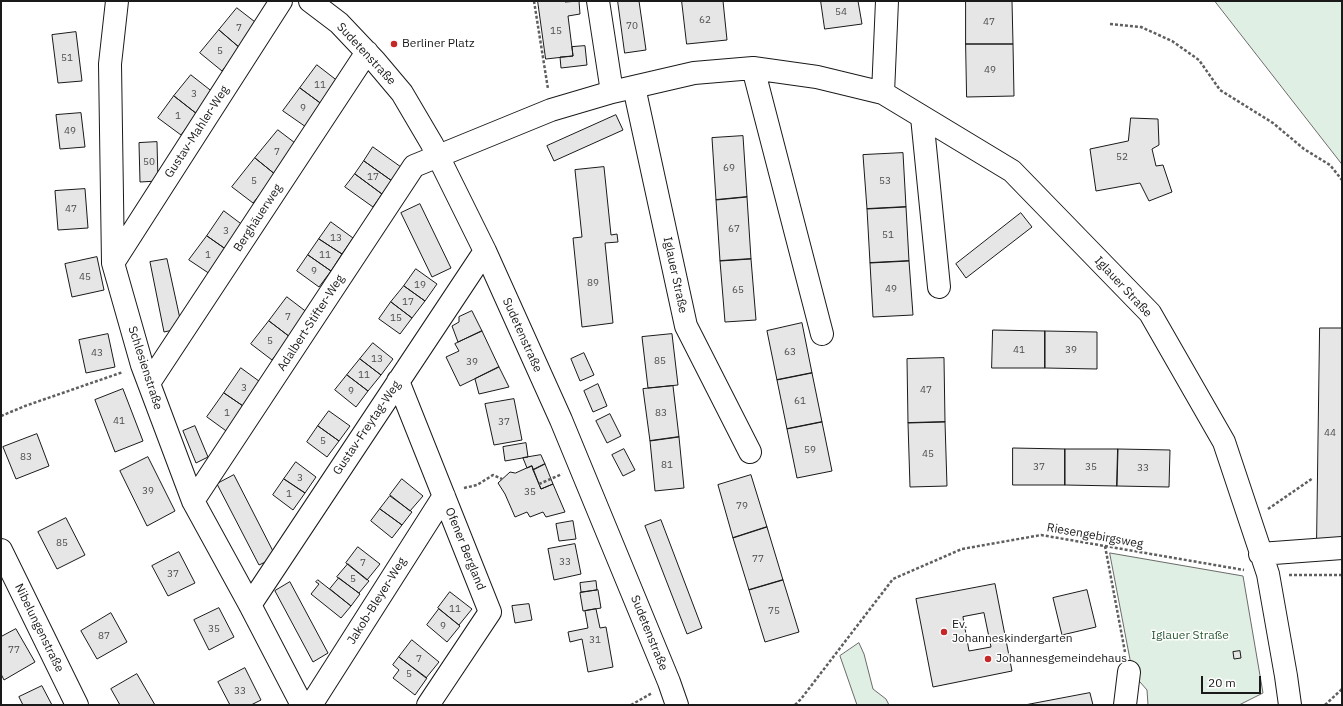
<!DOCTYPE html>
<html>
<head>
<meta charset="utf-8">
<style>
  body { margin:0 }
  #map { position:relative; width:1343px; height:706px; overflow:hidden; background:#fff; font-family:"IBM Plex Sans",sans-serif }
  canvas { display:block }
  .frame { position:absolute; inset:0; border:2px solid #1a1a1a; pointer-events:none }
  .scale { position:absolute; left:1201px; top:676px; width:60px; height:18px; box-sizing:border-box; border:2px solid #1a1a1a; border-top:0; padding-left:5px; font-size:12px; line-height:14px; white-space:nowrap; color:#1a1a1a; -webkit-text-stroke:3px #fff; paint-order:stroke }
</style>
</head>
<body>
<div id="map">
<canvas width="1343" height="706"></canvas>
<div class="frame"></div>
<div class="scale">20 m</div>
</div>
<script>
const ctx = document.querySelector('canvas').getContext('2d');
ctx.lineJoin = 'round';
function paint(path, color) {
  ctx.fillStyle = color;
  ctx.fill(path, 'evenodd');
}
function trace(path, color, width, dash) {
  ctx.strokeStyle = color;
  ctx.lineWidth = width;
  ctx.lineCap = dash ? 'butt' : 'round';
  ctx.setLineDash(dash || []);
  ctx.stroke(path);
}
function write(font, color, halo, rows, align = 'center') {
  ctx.font = font + ' "IBM Plex Sans",sans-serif';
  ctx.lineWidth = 3;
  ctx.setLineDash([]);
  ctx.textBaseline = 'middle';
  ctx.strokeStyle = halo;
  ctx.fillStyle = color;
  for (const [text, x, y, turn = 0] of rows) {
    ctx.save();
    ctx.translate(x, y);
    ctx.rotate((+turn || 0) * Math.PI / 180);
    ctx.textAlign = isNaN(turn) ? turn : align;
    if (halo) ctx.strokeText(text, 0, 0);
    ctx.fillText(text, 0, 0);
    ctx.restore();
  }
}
const green = new Path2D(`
  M 1215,1 L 1342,1 L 1342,164 Z
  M 1110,553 L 1243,576 L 1263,693 L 1239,705 L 1148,705 L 1147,690 L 1133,674 Z
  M 859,643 L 864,654 L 873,689 L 886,699 L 889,705 L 857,705 L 840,656 Z`);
const building = new Path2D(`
  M 538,1 L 565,1 L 565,2 L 579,1 L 580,14 L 568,16 L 573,56 L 546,59 Z
  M 618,1 L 639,1 L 646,50 L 625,53 Z
  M 682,1 L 723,1 L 727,40 L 687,44 Z
  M 821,1 L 858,1 L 862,24 L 825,29 Z
  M 966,1 L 1012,1 L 1013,44 L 966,44 Z
  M 237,8 L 259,25 L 240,48 L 219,30 Z
  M 219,30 L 240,48 L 222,71 L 200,53 Z
  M 76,32 L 82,81 L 58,83 L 52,35 Z
  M 966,44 L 1013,44 L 1014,96 L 967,97 Z
  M 585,46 L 587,65 L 561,68 L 560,57 L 573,56 L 572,47 Z
  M 317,65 L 339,82 L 323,105 L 300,88 Z
  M 191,75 L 214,93 L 197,114 L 174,96 Z
  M 300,88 L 323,105 L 306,127 L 283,111 Z
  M 174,96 L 197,114 L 181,135 L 158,118 Z
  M 81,113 L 85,147 L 60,149 L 56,115 Z
  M 616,115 L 623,130 L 554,161 L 547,146 Z
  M 1131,118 L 1158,119 L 1159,145 L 1152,149 L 1156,166 L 1163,165 L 1172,192 L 1149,201 L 1140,183 L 1096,191 L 1090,149 L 1128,141 Z
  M 278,130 L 299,146 L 276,175 L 255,158 Z
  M 743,136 L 747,197 L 716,200 L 712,138 Z
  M 157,142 L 158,181 L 140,182 L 139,143 Z
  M 373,147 L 401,167 L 392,181 L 364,161 Z
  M 903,153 L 906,207 L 867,209 L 863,155 Z
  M 255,158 L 276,175 L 253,203 L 232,187 Z
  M 364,161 L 392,181 L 382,194 L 355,174 Z
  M 604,167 L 611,235 L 617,234 L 618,242 L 605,243 L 613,323 L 582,327 L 573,238 L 582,237 L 575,170 Z
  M 355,174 L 382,194 L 373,207 L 345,187 Z
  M 85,189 L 88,228 L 58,230 L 55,191 Z
  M 747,197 L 751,259 L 720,261 L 716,200 Z
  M 420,204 L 451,268 L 432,277 L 401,213 Z
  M 906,207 L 909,261 L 870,263 L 867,209 Z
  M 224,211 L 244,226 L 227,250 L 207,236 Z
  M 1021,213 L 1032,227 L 966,278 L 956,264 Z
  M 331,222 L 353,238 L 342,254 L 319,239 Z
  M 207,236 L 227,250 L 210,274 L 189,260 Z
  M 319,239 L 342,254 L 331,271 L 308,255 Z
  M 308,255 L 331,271 L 319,287 L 297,271 Z
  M 97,257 L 104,290 L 72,297 L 65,264 Z
  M 167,259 L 182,328 L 164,332 L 150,262 Z
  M 751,259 L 756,320 L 725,322 L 720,261 Z
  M 909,261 L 913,315 L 873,317 L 870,263 Z
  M 416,269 L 437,284 L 425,301 L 404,286 Z
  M 404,286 L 425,301 L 412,318 L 391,302 Z
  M 287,297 L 308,313 L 290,337 L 269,321 Z
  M 391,302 L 412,318 L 400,334 L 379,319 Z
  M 472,311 L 482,331 L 458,342 L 452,326 L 459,322 L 459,317 Z
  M 269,321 L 290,337 L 272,360 L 251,344 Z
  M 802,323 L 812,373 L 777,380 L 767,331 Z
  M 1320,328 L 1342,328 L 1342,539 L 1317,539 Z
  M 993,330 L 1045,331 L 1045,368 L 992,368 Z
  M 482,331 L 499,367 L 460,386 L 446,357 L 459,351 L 455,344 Z
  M 1045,331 L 1097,332 L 1097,369 L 1045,368 Z
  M 108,334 L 115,367 L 86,373 L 79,340 Z
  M 672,334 L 678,385 L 648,388 L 642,337 Z
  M 373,343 L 393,359 L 381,375 L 360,359 Z
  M 584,353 L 594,375 L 580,381 L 571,359 Z
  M 944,358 L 945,422 L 908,423 L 907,359 Z
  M 360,359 L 381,375 L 368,391 L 347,375 Z
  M 499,367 L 509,387 L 479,394 L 475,379 Z
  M 241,368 L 263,384 L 246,408 L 224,393 Z
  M 812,373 L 822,422 L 787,429 L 777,380 Z
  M 347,375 L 368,391 L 356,407 L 335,390 Z
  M 598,384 L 607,406 L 593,412 L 584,391 Z
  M 673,386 L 679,437 L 650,441 L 643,389 Z
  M 123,389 L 143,441 L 115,452 L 95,400 Z
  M 224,393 L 246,408 L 229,433 L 207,417 Z
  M 514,399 L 522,440 L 494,445 L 485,404 Z
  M 329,411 L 350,426 L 339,441 L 318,426 Z
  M 610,414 L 621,436 L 607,443 L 596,421 Z
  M 822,422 L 832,471 L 797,478 L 787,429 Z
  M 945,422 L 947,486 L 910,487 L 908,423 Z
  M 195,426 L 208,457 L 196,463 L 183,431 Z
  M 318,426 L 339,441 L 327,457 L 307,442 Z
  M 37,434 L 49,466 L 16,479 L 3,447 Z
  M 679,437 L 684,488 L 655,491 L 650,441 Z
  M 526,443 L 528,457 L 505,461 L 503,447 Z
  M 1013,448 L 1065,449 L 1065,485 L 1013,485 Z
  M 624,449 L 635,470 L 623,476 L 612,455 Z
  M 1065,449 L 1118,449 L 1117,486 L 1065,485 Z
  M 1118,449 L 1170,450 L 1169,487 L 1117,486 Z
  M 541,455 L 545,464 L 533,470 L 532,466 L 527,468 L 523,458 Z
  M 148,457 L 175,511 L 147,526 L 120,471 Z
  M 296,462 L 316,477 L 305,493 L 284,479 Z
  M 545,464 L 553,484 L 541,489 L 533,470 Z
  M 532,466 L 541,489 L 553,484 L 565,512 L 546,517 L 543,512 L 530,517 L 527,512 L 515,517 L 505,494 L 498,483 L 510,472 L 515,473 Z
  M 234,475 L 276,557 L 259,565 L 217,484 Z
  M 751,475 L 767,527 L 733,538 L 718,485 Z
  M 284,479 L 305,493 L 293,510 L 273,495 Z
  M 402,479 L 423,496 L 410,511 L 390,495 Z
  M 390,496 L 412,512 L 402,525 L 380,509 Z
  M 380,509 L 402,525 L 392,538 L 371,521 Z
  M 66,518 L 85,555 L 57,569 L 38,532 Z
  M 661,520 L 702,628 L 687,634 L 645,526 Z
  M 573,521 L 576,539 L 559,541 L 556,524 Z
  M 767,527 L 783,580 L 749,590 L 733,538 Z
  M 575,544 L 581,574 L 554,580 L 548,549 Z
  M 358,547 L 380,564 L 367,580 L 346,563 Z
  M 179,552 L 195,583 L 168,596 L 152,566 Z
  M 348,564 L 369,581 L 359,593 L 337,577 Z
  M 339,578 L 360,594 L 351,606 L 330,589 Z
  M 318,580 L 351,606 L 341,618 L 311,594 L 319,584 L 316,582 Z
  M 783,580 L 799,632 L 765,642 L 749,590 Z
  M 596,581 L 597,590 L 581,592 L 580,583 Z
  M 290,582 L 328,653 L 313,662 L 275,591 Z
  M 995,584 L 1012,671 L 933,687 L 916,599 ZM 984,613 L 991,647 L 969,651 L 963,617 Z
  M 598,590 L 601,608 L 583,611 L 580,593 Z
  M 1087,590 L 1096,627 L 1062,635 L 1053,598 Z
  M 450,592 L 472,609 L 459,625 L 438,608 Z
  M 529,604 L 532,620 L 515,623 L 512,606 Z
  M 219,608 L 234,637 L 209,650 L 194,620 Z
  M 439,609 L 460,626 L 447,642 L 427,625 Z
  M 596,609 L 600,628 L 606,627 L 613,667 L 588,672 L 582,639 L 570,642 L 568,632 L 588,628 L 585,611 Z
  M 111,613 L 127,642 L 97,659 L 81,631 Z
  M 16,629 L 35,662 L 4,680 L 1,674 L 1,637 Z
  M 412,640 L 439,662 L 426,678 L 399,657 Z
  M 1240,651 L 1241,658 L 1234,659 L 1233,652 Z
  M 399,657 L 427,678 L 415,695 L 393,678 L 399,670 L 393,665 Z
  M 245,668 L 261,700 L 251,705 L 230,705 L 218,682 Z
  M 137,674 L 155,705 L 120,705 L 111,689 Z
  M 42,686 L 52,705 L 23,705 L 19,697 Z
  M 1090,693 L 1093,705 L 1025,705 Z`);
const path = new Path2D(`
  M 534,1 L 548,89
  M 1110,24 L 1141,27 L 1172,41 L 1199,60 L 1220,90 L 1273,123 L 1304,149 L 1330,165 L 1342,180
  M 1,416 L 25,406 L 123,372
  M 539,484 L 562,474
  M 464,488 L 477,485 L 493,475 L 502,479
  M 1268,509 L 1313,478
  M 1105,546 L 1125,652
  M 1289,575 L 1342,575
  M 631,705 L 652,693
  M 795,705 L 801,699 L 893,579 L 962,549 L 1041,535 L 1244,570
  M 1325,705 L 1342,689`);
const minor = new Path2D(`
  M 117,1 L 110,64 L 113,263 L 142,365 L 193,501 L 250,605 L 302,705
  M 310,1 L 339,23 L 375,61 L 402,93 L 432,144 L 485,251 L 561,420 L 669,682 L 677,705
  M 598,1 L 612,92
  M 753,68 L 822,334
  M 634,87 L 686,326 L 750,452
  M 883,93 L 887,1
  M 922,117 L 939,287
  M 113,263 L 281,1
  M 398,381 L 490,612 L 428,705
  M 149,383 L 367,52
  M 193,501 L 414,166 L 551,110 L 612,92 L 694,73 L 753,68 L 817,77 L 883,93 L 1012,171 L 1150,313 L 1224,442 L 1268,574 L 1286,676 L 1290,705
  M 1,550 L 77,705
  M 1260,554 L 1342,548
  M 250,605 L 485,251
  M 311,705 L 444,496
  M 1125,705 L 1129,672`);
const markers = [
  [394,44,4,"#c62828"],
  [944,632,4,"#c62828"],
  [988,659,4,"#c62828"]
];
const numberNames = [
  ["54",841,12],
  ["62",705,20],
  ["47",989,22],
  ["70",632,26],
  ["7",239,28],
  ["15",556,31],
  ["5",220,51],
  ["51",67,58],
  ["49",990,70],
  ["11",320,85],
  ["3",194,94],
  ["9",303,108],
  ["1",178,116],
  ["49",70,131],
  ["7",277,152],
  ["52",1122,157],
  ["50",149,162],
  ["69",729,168],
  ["17",373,177],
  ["5",254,181],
  ["53",885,181],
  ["47",71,209],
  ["67",734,229],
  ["3",226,231],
  ["51",888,235],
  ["13",336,238],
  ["1",208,255],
  ["11",325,255],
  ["9",314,271],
  ["45",85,277],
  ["89",593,283],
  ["19",420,285],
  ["49",891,289],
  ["65",738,290],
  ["17",408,302],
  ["7",288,317],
  ["15",396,318],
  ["5",270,341],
  ["41",1019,350],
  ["39",1071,350],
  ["63",790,352],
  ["43",97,353],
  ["13",377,359],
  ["85",660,361],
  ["39",472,362],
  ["11",364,375],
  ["3",244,388],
  ["47",926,390],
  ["9",351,391],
  ["61",800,401],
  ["1",227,413],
  ["83",661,413],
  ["41",119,421],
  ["37",504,422],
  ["44",1330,433],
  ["5",323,441],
  ["59",810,450],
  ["45",928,454],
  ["83",26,457],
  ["81",667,465],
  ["37",1039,467],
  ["35",1091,467],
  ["33",1143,468],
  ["3",300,478],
  ["39",148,491],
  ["35",530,492],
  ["1",289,494],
  ["79",742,506],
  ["85",62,543],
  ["77",758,559],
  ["33",565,562],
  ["7",363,563],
  ["37",173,574],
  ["5",353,579],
  ["11",455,609],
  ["75",774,611],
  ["9",443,626],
  ["35",214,629],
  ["87",104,636],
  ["31",595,640],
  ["77",14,650],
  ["7",419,659],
  ["5",409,674],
  ["33",240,691]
];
const poiNames = [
  ["Berliner Platz",402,44],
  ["Ev.",952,625],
  ["Johanneskindergarten",952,639],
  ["Johannesgemeindehaus",996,659]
];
const streetNames = [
  ["Sudetenstraße",366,54,47],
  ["Gustav-Mahler-Weg",197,132,-57],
  ["Berghäuerweg",258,218,-57],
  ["Iglauer Straße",675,275,78],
  ["Iglauer Straße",1123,287,47],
  ["Adalbert-Stifter-Weg",311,323,-57],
  ["Sudetenstraße",522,335,66],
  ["Schlesienstraße",145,368,72],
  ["Gustav-Freytag-Weg",367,428,-56],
  ["Riesengebirgsweg",1095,536,10],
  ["Ofener Bergland",465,549,68],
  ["Jakob-Bleyer-Weg",377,601,-58],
  ["Nibelungenstraße",39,628,64],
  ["Sudetenstraße",649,633,68]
];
const parkNames = [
  ["Iglauer Straße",1190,636]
];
paint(green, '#e0efe3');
trace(green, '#6a6a6a', 1);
paint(building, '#e6e6e6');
trace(building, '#1a1a1a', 1);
trace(minor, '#1a1a1a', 24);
trace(path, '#5f5f5f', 2.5, [3, 2]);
trace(minor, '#fff', 22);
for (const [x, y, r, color] of markers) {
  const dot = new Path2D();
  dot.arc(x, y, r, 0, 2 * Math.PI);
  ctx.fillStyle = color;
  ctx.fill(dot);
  trace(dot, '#fff', 1.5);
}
write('10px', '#4d4d4d', null, numberNames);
write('12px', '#1a1a1a', '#fff', poiNames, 'left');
write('12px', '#1a1a1a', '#fff', streetNames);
write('12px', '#2b5a34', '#fff', parkNames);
</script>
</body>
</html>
